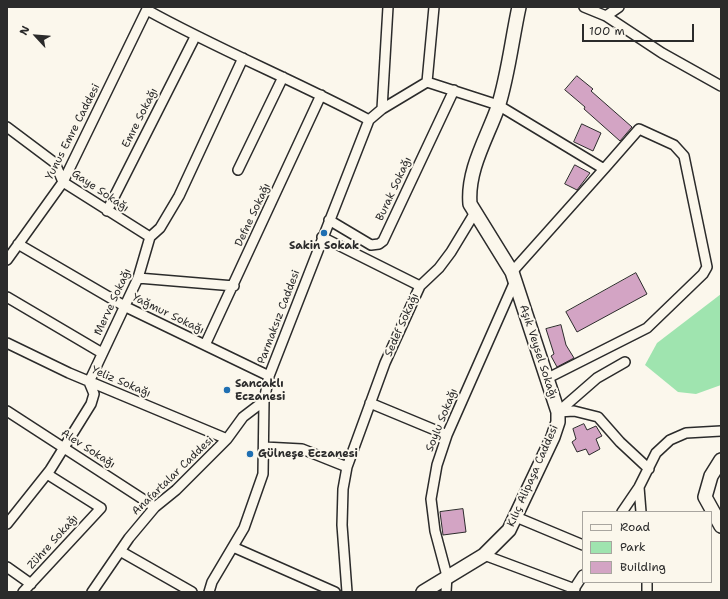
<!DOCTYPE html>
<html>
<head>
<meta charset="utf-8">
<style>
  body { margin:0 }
  #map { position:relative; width:728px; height:599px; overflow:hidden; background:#fbf7ec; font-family:"Shantell Sans",sans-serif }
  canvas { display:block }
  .frame { position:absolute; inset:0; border:8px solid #2b2b2b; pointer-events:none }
  .legend { position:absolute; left:582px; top:511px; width:130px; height:72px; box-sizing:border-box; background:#fbf7ec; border:1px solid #a8a59f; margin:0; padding:5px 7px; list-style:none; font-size:12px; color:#2b2b2b }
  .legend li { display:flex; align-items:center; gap:8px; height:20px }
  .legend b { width:20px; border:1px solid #a8a59f }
  .north { position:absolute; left:16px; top:16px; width:40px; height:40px; -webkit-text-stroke:3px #fbf7ec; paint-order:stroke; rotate:296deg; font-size:11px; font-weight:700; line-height:16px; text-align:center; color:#2b2b2b }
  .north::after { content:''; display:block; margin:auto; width:14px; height:18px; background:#2b2b2b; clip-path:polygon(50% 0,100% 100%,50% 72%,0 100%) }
  .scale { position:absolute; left:582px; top:24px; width:112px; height:18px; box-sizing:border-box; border:2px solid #2b2b2b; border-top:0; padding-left:5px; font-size:12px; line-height:14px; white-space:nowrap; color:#2b2b2b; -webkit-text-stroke:3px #fbf7ec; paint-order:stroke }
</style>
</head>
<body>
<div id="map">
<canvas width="728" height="599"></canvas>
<div class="frame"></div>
<ul class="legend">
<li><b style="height:5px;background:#fbf7ec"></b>Road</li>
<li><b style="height:11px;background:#9fe4af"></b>Park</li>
<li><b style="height:11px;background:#d3a4c4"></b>Building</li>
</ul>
<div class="north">N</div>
<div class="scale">100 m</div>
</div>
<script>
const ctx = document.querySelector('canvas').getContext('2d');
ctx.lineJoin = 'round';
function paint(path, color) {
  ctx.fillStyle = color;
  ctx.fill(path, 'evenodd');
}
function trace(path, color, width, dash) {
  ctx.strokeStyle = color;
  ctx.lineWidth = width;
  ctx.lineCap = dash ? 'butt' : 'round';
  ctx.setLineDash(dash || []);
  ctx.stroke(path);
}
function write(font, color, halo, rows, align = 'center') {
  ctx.font = font + ' "Shantell Sans",sans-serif';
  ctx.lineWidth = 4;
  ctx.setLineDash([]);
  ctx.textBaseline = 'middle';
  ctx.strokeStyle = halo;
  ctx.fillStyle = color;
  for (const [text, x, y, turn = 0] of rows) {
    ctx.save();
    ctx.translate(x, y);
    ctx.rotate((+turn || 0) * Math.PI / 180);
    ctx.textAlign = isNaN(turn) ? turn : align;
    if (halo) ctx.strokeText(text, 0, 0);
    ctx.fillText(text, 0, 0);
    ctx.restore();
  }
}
const green = new Path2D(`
  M 721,294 L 721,385 L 696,394 L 678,392 L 645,365 L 657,343 Z`);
const building = new Path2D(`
  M 577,76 L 593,89 L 591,91 L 632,127 L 620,141 L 584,109 L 585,107 L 565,90 Z
  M 582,124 L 601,133 L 593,151 L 574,142 Z
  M 575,165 L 590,173 L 577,190 L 565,184 Z
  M 636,273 L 647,294 L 577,332 L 566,312 Z
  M 561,325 L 566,345 L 574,358 L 557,367 L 551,356 L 554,354 L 546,329 Z
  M 584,424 L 587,430 L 596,426 L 602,436 L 596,439 L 600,449 L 589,455 L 586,449 L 577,452 L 572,442 L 576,439 L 573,429 Z
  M 463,509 L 466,532 L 443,535 L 440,512 Z`);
const street = new Path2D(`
  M 584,7 L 606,16 L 662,53 L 721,86
  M 147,10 C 219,50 296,81 369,120
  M 606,16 L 619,7
  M 427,82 L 434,7
  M 382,109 L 388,7
  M 7,127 L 55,163 L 63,182 L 150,237
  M 238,170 L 283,77
  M 107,211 L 195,37
  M 329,220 L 371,245 L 379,244 L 383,241 L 454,90
  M 322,237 L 420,286
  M 18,244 L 126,307 L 269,376
  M 7,260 L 63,182 L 148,7
  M 512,272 L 604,169
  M 138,278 L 234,286
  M 7,297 L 102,353
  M 7,343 L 69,373 L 227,439
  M 205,345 L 321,95
  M 370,403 L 447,435
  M 7,411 L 155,507
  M 558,412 L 574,411 L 598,417 L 620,442 L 649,469
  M 558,412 L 597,378 L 625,362
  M 264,447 L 302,449 L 347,467
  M 639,487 L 641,512
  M 622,512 L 639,487 L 656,453 L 670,440 L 686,433 L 721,431
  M 516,517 L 583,545
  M 7,524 L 50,470 L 91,404 L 94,394 L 89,382 L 138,278 L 150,237 L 160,228 L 179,196 L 243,58
  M 233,547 L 335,592
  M 120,551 L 192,592
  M 484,555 L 575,589
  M 7,567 L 31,584
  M 647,582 L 647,592
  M 23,592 L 101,508 L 47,474
  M 92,592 L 129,538 L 155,507 L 176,490 L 227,439 L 243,417 L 264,401
  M 209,592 L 212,582 L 244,528 L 263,474 L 264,401 L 269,376 L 369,120 L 382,109 L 427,82 L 498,105 L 604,169 L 639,129 L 674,145 L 684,156 L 707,267 L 703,274 L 647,328 L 546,379
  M 347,592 L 342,525 L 343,489 L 347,467 L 385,363 L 420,286 L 439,268 L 451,252 L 474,214
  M 446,592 L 447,576 L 435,531 L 431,499 L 437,465 L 447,435 L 515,281
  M 572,592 L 583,575`);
const secondary = new Path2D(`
  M 721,460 L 711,476 L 705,497 L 721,526
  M 423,592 L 484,555 L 509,530 L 553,437 L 558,422 L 558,412 L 512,272 L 470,204 C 467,170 487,138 498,107 C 508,76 512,39 519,7`);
const markers = [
  [324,233,4,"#1f6fb2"],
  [227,390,4,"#1f6fb2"],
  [250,454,4,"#1f6fb2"]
];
const streetNames = [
  ["Emre Sokağı",140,118,-63],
  ["Yunus Emre Caddesi",73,132,-63],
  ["Burak Sokağı",394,189,-65],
  ["Gaye Sokağı",100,191,34],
  ["Defne Sokağı",253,215,-65],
  ["Merve Sokağı",113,302,-65],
  ["Yağmur Sokağı",168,314,26],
  ["Parmaksız Caddesi",279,317,-69],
  ["Sedef Sokağı",402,325,-66],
  ["Aşık Veysel Sokağı",538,352,72],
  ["Yeliz Sokağı",121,382,23],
  ["Soylu Sokağı",442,420,-68],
  ["Alev Sokağı",88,449,33],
  ["Anafartalar Caddesi",173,476,-44],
  ["Kılıç Alipaşa Caddesi",533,476,-66],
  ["Zühre Sokağı",53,542,-48]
];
const poiNames = [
  ["Sakin Sokak",324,246,"center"],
  ["Sancaklı",235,384],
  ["Eczanesi",235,397],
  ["Gülneşe Eczanesi",258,454]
];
paint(green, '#9fe4af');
paint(building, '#d3a4c4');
trace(building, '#2b2b2b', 1);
trace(street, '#2b2b2b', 12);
trace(secondary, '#2b2b2b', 16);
trace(street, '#fbf7ec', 9);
trace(secondary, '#fbf7ec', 13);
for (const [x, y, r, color] of markers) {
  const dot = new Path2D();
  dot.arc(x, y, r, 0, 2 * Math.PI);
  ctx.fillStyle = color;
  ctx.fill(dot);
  trace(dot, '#fbf7ec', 1.5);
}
write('11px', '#2b2b2b', '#fbf7ec', streetNames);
write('bold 11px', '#2b2b2b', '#fbf7ec', poiNames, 'left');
</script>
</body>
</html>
